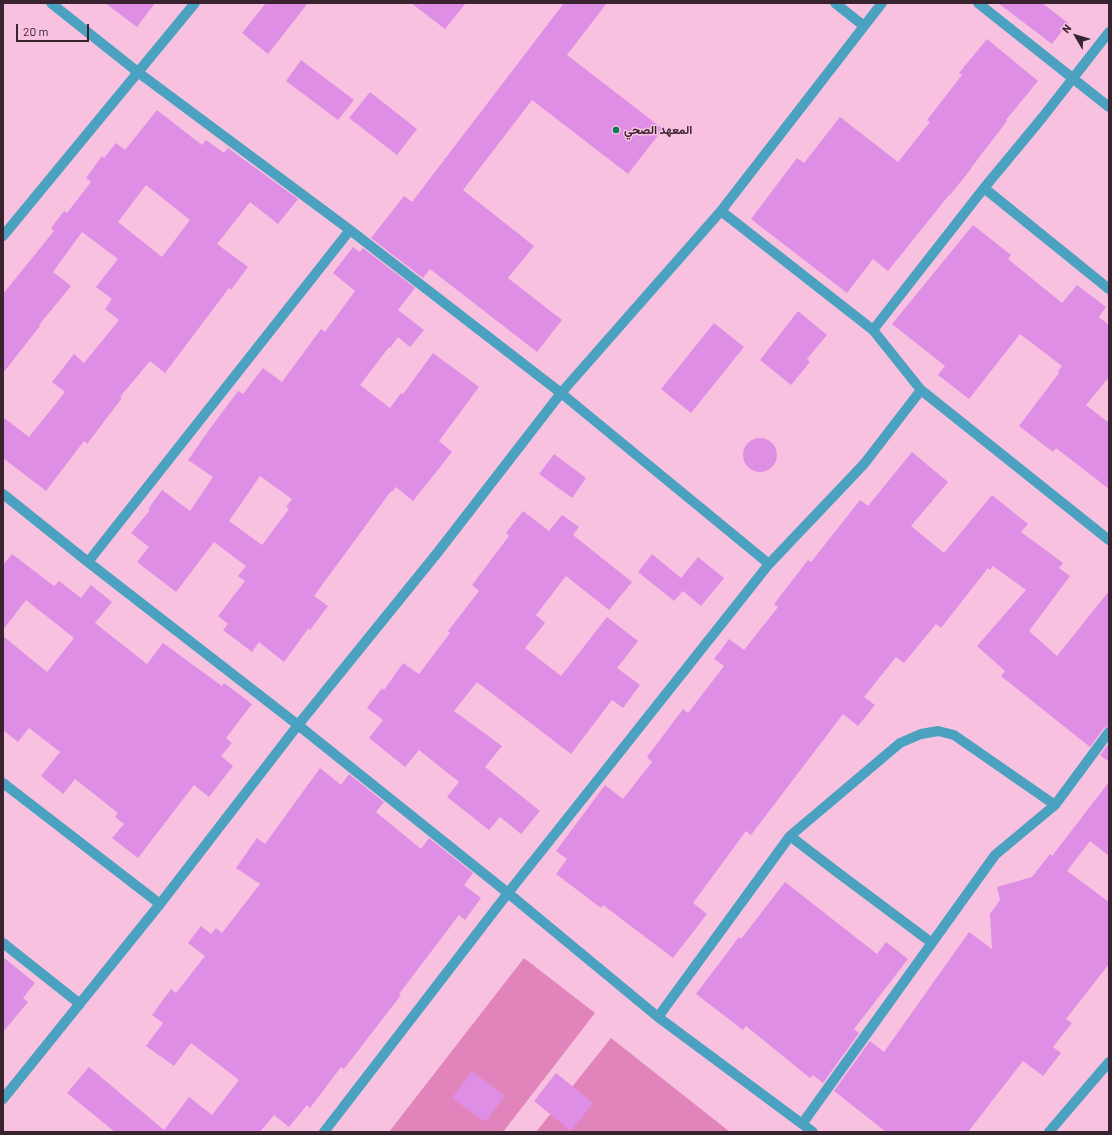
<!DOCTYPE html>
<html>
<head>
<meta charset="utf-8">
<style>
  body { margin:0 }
  #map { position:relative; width:1112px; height:1135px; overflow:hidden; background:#f9c1e0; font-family:Barlow,sans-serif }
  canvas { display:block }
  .frame { position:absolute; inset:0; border:4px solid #38232f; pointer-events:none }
  .north { position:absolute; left:1056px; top:16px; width:40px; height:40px; -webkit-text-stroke:3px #f9c1e0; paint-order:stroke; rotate:308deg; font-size:11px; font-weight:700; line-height:16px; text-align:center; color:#38232f }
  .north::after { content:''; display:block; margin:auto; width:14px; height:18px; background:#38232f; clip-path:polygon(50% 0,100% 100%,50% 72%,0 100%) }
  .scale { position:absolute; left:16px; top:24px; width:73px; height:18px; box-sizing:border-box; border:2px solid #38232f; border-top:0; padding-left:5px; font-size:12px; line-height:14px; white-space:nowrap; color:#38232f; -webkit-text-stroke:3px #f9c1e0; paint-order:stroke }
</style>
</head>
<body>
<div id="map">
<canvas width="1112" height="1135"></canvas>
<div class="frame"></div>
<div class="north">N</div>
<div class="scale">20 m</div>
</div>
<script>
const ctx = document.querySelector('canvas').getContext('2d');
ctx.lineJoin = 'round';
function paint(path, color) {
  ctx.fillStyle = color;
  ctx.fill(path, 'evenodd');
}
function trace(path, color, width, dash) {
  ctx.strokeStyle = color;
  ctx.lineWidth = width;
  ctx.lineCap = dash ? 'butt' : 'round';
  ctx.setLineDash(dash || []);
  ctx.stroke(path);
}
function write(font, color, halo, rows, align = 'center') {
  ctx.font = font + ' Barlow,Vazirmatn,sans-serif';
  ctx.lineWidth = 3;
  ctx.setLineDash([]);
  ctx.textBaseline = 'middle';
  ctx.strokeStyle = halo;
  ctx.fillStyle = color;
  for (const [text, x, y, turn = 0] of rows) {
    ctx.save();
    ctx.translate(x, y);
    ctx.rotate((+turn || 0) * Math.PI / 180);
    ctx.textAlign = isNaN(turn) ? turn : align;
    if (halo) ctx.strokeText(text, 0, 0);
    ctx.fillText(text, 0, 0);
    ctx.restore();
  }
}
const green = new Path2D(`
  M 524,958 L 595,1013 L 503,1132 L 389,1132 Z
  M 611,1038 L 730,1132 L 536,1132 Z`);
const building = new Path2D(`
  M 105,3 L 155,3 L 137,27 Z
  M 266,3 L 308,3 L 268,54 L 242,33 Z
  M 411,3 L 466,3 L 445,29 Z
  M 564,3 L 607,3 L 567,55 L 663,129 L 628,174 L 532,100 L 463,190 L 534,246 L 508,278 L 562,320 L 537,352 L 430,269 L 423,278 L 371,238 L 404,196 L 412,202 Z
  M 998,3 L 1042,3 L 1068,23 L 1052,44 Z
  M 987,39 L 1038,81 L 1006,120 L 1007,121 L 971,168 L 971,169 L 950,195 L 949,195 L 888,271 L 873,259 L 847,293 L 751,219 L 797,158 L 804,163 L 840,117 L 898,162 L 930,122 L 927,120 L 962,75 L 959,73 Z
  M 301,60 L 354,100 L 338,120 L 286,81 Z
  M 370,92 L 417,129 L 397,155 L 349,118 Z
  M 157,110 L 202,145 L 206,140 L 224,153 L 228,148 L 298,199 L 278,224 L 250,202 L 217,244 L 248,267 L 231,290 L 229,288 L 165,373 L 150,361 L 120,397 L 122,398 L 87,444 L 84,441 L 46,491 L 3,458 L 3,417 L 29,437 L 65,392 L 52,382 L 74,354 L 84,363 L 119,320 L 105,309 L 112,299 L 96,287 L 118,259 L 82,232 L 53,272 L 71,286 L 39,325 L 40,326 L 3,373 L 3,294 L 54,231 L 51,228 L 64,211 L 67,213 L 91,182 L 86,178 L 102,156 L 104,158 L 116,143 L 125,150 ZM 146,185 L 190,220 L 162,257 L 118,222 Z
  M 973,225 L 1011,255 L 1008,259 L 1062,303 L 1077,285 L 1106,307 L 1099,317 L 1109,325 L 1109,377 L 1086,405 L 1109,423 L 1109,489 L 1056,448 L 1053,452 L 1019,426 L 1059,373 L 1058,371 L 1062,366 L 1020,334 L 969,399 L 938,375 L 945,366 L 892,324 Z
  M 353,247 L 360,252 L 363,248 L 415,288 L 398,310 L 424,330 L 410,347 L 398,337 L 390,348 L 389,347 L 360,385 L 390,408 L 401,393 L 403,394 L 433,353 L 479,387 L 439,441 L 452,452 L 413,501 L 396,487 L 392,492 L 391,491 L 314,596 L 328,606 L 310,630 L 308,629 L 284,662 L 259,642 L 252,652 L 223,630 L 228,624 L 218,616 L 245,581 L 238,576 L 246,566 L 214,542 L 176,592 L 137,562 L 149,547 L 131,533 L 150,510 L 148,509 L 162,490 L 190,511 L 213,477 L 188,460 L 209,430 L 238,391 L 243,394 L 263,368 L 282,382 L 321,329 L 325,332 L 355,291 L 333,273 ZM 260,476 L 292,499 L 286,507 L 289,509 L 262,545 L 229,521 Z
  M 798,311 L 827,335 L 807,359 L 810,362 L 791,385 L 760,360 Z
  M 714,323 L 744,347 L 691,413 L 661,389 Z
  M743 455a17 17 0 1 1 34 0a17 17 0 1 1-34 0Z
  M 912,452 L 948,482 L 911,526 L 944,553 L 992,495 L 1028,524 L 1021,532 L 1063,563 L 1059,568 L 1070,576 L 1029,631 L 1057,656 L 1109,591 L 1109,726 L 1104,728 L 1090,747 L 1001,676 L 1005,671 L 977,646 L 1026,590 L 993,566 L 990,570 L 988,568 L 941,628 L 936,624 L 904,663 L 896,657 L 864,697 L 875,705 L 858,726 L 843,714 L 751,835 L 746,831 L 693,903 L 707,914 L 673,958 L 603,905 L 601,908 L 556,874 L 567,859 L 556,851 L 605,785 L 623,799 L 652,762 L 647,757 L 683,709 L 688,713 L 724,666 L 714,659 L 729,639 L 744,650 L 778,607 L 774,604 L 808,560 L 811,562 L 860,500 L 868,506 Z
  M 554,454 L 586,478 L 572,498 L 539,474 Z
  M 523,511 L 549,531 L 562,515 L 579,527 L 573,535 L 632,582 L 609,610 L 566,576 L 536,615 L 545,623 L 525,648 L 561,676 L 607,617 L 638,641 L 617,668 L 640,685 L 623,708 L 612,700 L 571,754 L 477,682 L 454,711 L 502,746 L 485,767 L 540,811 L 521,834 L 500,817 L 489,830 L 447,797 L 459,782 L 419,750 L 405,767 L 369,738 L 383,720 L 367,708 L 382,688 L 384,690 L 403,663 L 419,674 L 450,633 L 448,631 L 479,591 L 472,585 L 509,536 L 506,533 Z
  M 12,554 L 54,586 L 59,581 L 81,598 L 91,585 L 112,602 L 95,623 L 147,664 L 163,643 L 222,686 L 224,683 L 252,704 L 226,738 L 232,743 L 221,756 L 233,766 L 209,797 L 194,785 L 138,858 L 112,838 L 124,824 L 115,817 L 118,813 L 75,779 L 63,794 L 41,776 L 60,752 L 29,728 L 18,742 L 3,730 L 3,636 L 47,672 L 74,638 L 26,600 L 3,630 L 3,565 Z
  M 652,554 L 681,578 L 698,557 L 724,578 L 701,606 L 683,591 L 674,601 L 638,572 Z
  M 1109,743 L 1109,762 L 1100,755 Z
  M 320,768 L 341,785 L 349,774 L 384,802 L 376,812 L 421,849 L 429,838 L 473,873 L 464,885 L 481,898 L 465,920 L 459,915 L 399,994 L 401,995 L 344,1069 L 341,1067 L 310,1108 L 307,1105 L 289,1127 L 274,1115 L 260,1132 L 115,1132 L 67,1093 L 89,1067 L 164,1130 L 189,1097 L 212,1115 L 239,1080 L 191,1043 L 174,1066 L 146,1046 L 163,1023 L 152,1015 L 171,989 L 176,993 L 205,956 L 188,943 L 201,926 L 211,934 L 216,928 L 222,933 L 260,884 L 236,868 L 257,838 L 265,844 Z
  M 1109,782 L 1109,856 L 1090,841 L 1067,871 L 1109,902 L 1109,964 L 1066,1019 L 1072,1023 L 1053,1047 L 1061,1053 L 1043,1076 L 1023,1061 L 968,1132 L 886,1132 L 834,1091 L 870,1041 L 884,1052 L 969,932 L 992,949 L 990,914 L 1000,900 L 997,887 L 1032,877 L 1050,854 L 1052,856 Z
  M 785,882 L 877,954 L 886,942 L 908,959 L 854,1029 L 859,1033 L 823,1083 L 813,1075 L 810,1078 L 746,1026 L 743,1030 L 696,994 L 739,937 L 741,939 Z
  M 3,957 L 35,983 L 23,998 L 28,1002 L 3,1032 Z
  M 472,1071 L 505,1096 L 485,1122 L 452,1098 Z
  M 556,1073 L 593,1103 L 571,1131 L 534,1101 Z`);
const minor = new Path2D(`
  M 51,3 L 139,73 L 350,230 L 561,393 L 769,564
  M 835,3 L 864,26
  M 978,3 L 1109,107
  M 984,188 L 1109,289
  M 721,211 L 873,330 L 921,390 L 1109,540
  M 3,236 L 195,3
  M 873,330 L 984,188 L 1042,118 L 1109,32
  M 3,494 L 88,562 L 298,725 L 508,893 L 658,1017 L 813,1132
  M 88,562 L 350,230
  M 3,783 L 160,904
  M 790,836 L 837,872 L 932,943
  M 3,943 L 80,1004
  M 658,1017 L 790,836 L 900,743 L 921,734 L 938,731 L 954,735 L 1055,805
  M 3,1099 L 160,904 L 298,725 L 438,552 L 561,393 L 721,211 L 882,3
  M 802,1124 L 995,855 L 1055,805 L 1109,732
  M 324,1132 L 508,893 L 769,564 L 864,464 L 921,390
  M 1049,1132 L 1109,1062`);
const markers = [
  [616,130,4,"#077b58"]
];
const poiNames = [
  ["المعهد الصحي",624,130]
];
paint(green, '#e084bb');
paint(building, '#df8ee5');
trace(minor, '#4ba1c0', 10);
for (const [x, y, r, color] of markers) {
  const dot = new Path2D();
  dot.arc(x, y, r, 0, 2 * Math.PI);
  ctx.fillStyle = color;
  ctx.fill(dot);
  trace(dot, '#f9c1e0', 1.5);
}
write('bold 12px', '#38232f', '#f9c1e0', poiNames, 'left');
</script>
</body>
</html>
